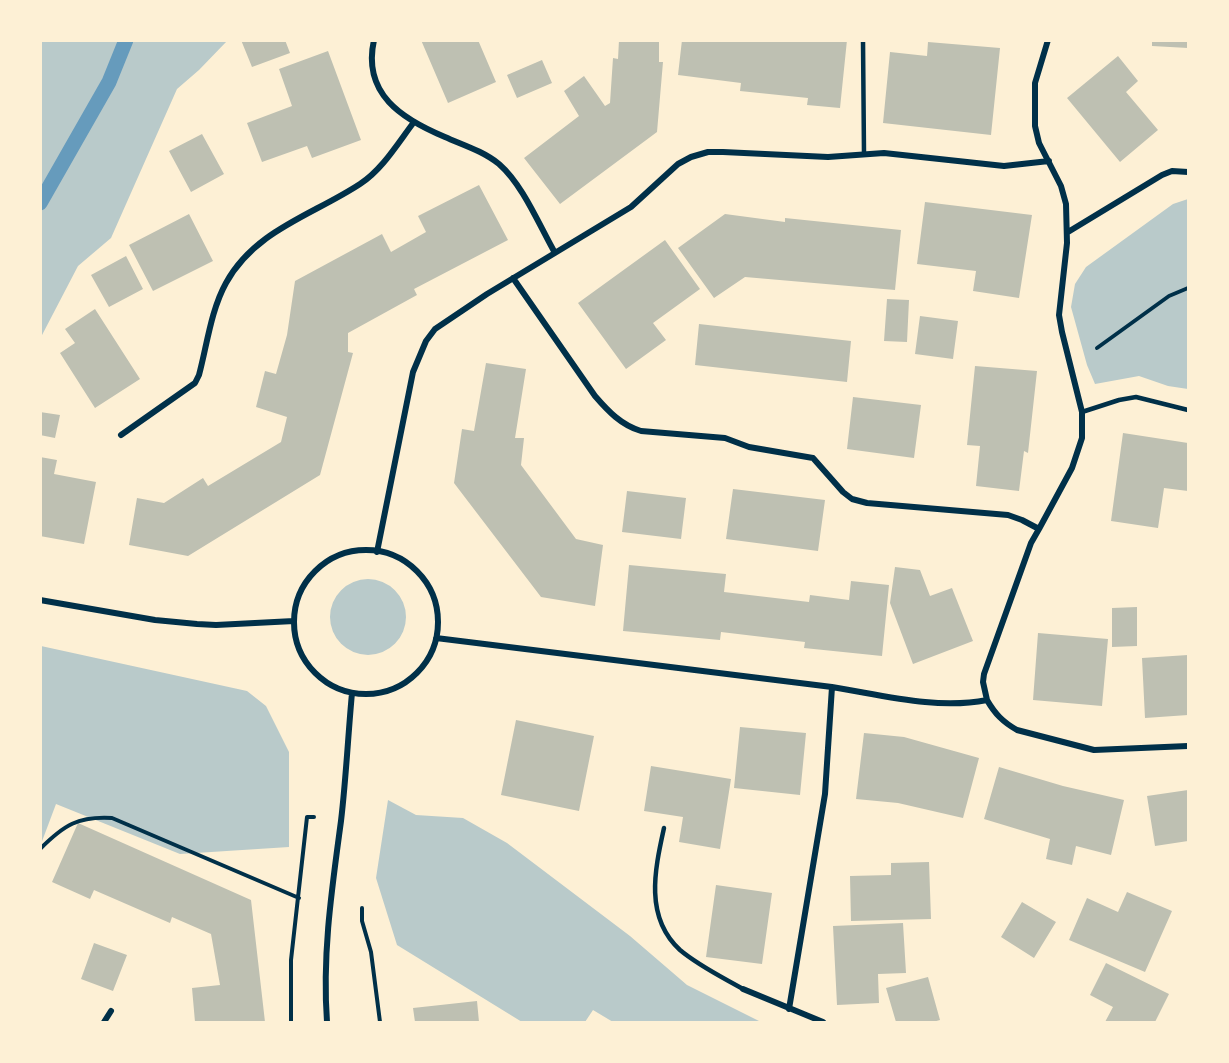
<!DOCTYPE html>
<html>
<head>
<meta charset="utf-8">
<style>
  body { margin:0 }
  #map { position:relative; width:1229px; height:1063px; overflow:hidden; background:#fdf0d5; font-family:"PT Sans",sans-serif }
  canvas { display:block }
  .frame { position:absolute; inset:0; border:42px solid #fdf0d5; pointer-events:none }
</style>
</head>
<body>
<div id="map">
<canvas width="1229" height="1063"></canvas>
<div class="frame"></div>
</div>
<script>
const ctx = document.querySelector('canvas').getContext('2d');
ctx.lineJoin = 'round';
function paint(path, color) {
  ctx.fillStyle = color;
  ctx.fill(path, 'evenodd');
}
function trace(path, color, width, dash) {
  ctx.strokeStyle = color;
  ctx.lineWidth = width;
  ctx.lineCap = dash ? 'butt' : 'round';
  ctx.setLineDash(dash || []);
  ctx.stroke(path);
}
const green = new Path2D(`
  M 40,41 L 227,41 L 199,70 L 177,89 L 111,238 L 78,266 L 41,337 Z
  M 1188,199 L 1188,389 L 1168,386 L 1139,376 L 1095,384 L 1087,365 L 1071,307 L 1075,284 L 1086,267 L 1173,204 Z
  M330 617a38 38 0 1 1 76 0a38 38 0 1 1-76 0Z
  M 41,646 L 247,691 L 266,706 L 289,752 L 289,847 L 180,854 L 56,804 L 41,844 Z
  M 388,800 L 416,815 L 463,818 L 507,843 L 630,936 L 687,985 L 761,1022 L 613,1022 L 593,1010 L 585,1022 L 522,1022 L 397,945 L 376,878 Z`);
const stream = new Path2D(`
  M 40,203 L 109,82 L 126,40`);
const building = new Path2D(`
  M 241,40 L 285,40 L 290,53 L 252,67 Z
  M 421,40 L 478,40 L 496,82 L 448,103 Z
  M 619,40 L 659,40 L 659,62 L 663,62 L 657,132 L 560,204 L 524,158 L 579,116 L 564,91 L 584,76 L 605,106 L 610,103 L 613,58 L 618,59 Z
  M 682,40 L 847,40 L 840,108 L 807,105 L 808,98 L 740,91 L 741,83 L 678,75 Z
  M 1152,40 L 1188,40 L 1188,48 L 1152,46 Z
  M 928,42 L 1000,48 L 991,135 L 883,123 L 890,52 L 927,56 Z
  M 328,51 L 361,140 L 312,158 L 307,146 L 262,162 L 247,123 L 292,106 L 279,69 Z
  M 1118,56 L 1138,81 L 1126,92 L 1158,130 L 1120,162 L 1067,98 Z
  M 542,60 L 552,83 L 517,98 L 507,75 Z
  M 202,134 L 224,174 L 191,192 L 169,151 Z
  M 479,185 L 508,240 L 414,289 L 417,295 L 348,333 L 348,352 L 353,353 L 320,475 L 188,556 L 129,545 L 137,498 L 164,503 L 203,478 L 208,486 L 281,442 L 287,417 L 256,407 L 265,371 L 276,374 L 287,335 L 295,281 L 382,234 L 391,252 L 426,232 L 418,216 Z
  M 925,202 L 1032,215 L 1019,298 L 973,291 L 976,271 L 917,264 Z
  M 189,214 L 213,261 L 153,291 L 129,245 Z
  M 725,214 L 785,222 L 785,218 L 901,230 L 895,290 L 745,277 L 714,298 L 678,248 Z
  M 665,240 L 700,289 L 653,323 L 666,340 L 626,369 L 578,303 Z
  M 126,256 L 143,289 L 109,307 L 91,275 Z
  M 887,299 L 909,300 L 907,342 L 884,341 Z
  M 95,309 L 140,379 L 95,408 L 60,353 L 75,343 L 65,329 Z
  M 920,316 L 958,321 L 953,359 L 915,354 Z
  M 699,324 L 851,341 L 847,382 L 695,365 Z
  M 486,363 L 526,369 L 515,438 L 524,438 L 521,465 L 576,539 L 603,545 L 595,606 L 541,597 L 454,483 L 462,429 L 474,431 Z
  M 975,366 L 1037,371 L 1028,453 L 1024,451 L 1019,491 L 976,486 L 980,446 L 967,445 Z
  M 853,397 L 921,405 L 914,458 L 847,449 Z
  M 40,412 L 60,415 L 55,438 L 40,435 Z
  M 1123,433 L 1188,443 L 1188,491 L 1164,488 L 1158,528 L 1111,521 Z
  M 40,457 L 57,460 L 54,474 L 96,482 L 84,544 L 40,536 Z
  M 733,489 L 825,500 L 818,551 L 726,539 Z
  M 627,491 L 686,498 L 681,539 L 622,532 Z
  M 629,565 L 726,574 L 724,592 L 809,602 L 810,595 L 849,600 L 851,581 L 889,585 L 882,656 L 804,648 L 805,642 L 721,632 L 720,640 L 623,631 Z
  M 895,567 L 920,570 L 930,596 L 952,588 L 973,641 L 913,664 L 890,603 Z
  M 1137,607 L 1137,646 L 1112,647 L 1112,608 Z
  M 1038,633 L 1108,639 L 1102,706 L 1033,700 Z
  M 1188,655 L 1188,715 L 1145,718 L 1142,658 Z
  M 516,720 L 594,736 L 579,811 L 501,795 Z
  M 740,727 L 806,733 L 800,795 L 734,788 Z
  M 864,733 L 904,737 L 979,758 L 963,818 L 898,803 L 856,799 Z
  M 651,766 L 731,779 L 720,849 L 679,842 L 683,817 L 644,811 Z
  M 999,767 L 1063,786 L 1124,800 L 1111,855 L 1076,846 L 1072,865 L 1046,859 L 1050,839 L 984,819 Z
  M 1188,790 L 1188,841 L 1155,846 L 1147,796 Z
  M 78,823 L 251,900 L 265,1022 L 195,1022 L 192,988 L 220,985 L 211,934 L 172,917 L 170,923 L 94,890 L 90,899 L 52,882 Z
  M 929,862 L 931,919 L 851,921 L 850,876 L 891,875 L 891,863 Z
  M 716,885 L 772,893 L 762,964 L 706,957 Z
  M 1127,892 L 1172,911 L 1145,972 L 1069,940 L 1087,898 L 1118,912 Z
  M 1022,902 L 1056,922 L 1034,958 L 1001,937 Z
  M 903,923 L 906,973 L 878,974 L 879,1003 L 837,1005 L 833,926 Z
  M 94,943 L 127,955 L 113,991 L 81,979 Z
  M 1106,963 L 1169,994 L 1155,1022 L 1105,1022 L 1113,1007 L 1090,995 Z
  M 928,977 L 940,1020 L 933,1022 L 896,1022 L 886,988 Z
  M 477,1001 L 479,1022 L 415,1022 L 413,1008 Z`);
const path = new Path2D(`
  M 1097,348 L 1169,296 L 1188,288
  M 40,849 C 64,825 78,816 112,818 L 299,898
  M 362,908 L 362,921 L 371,952 L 380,1022
  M 291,1022 L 291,960 L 307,817 L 314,817`);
const service = new Path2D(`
  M 863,40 L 864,154
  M 1082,412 L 1119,400 L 1136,397 L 1188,410
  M 664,828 C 655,869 644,917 680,950 C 699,966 722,977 743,989`);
const minor = new Path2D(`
  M 374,40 C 362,94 402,119 445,137 C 463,145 483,151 499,164 C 523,185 539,225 555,253
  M 1068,232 L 1162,175 L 1172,171 L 1188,172
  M 513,278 L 595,396 C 608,411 621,425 641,431 L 725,438 L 749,447 L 813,458 L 843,492 L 852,499 L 867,503 L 1008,515 L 1022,520 L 1039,529 L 1072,468 L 1082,438 L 1082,412 L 1062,332 L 1059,315 L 1067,243 L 1066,204 L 1061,186 L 1039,143 L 1035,126 L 1035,83 L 1048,40
  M 121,435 L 195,383 L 199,375 C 207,345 211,310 226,283 C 255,230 313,215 360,184 C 382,170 398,143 414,122
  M294 622a72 72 0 1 1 144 0a72 72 0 1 1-144 0Z
  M 377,552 L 413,372 L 426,341 L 435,329 L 487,294 L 631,207 L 678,164 L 691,157 L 708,152 L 723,152 L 828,157 L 884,153 L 1004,166 L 1049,161
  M 40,600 L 155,620 L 197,624 L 216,625 L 294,621
  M 436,638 L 832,687
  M 987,700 L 983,682 L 984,674 L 1031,543 L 1039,529
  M 743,989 L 823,1022
  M 789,1009 L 825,794 L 832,687 C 882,695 936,710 987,700 C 995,714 1003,722 1017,730 L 1094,750 L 1188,746
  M 104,1022 L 111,1011
  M 327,1022 C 322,954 332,888 341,821 C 346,779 348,736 352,693`);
paint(green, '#b9caca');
trace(stream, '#669bbc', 15);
paint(building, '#bec0b2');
trace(path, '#003049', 4);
trace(service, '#003049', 4.5);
trace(minor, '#003049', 6);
</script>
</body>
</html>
